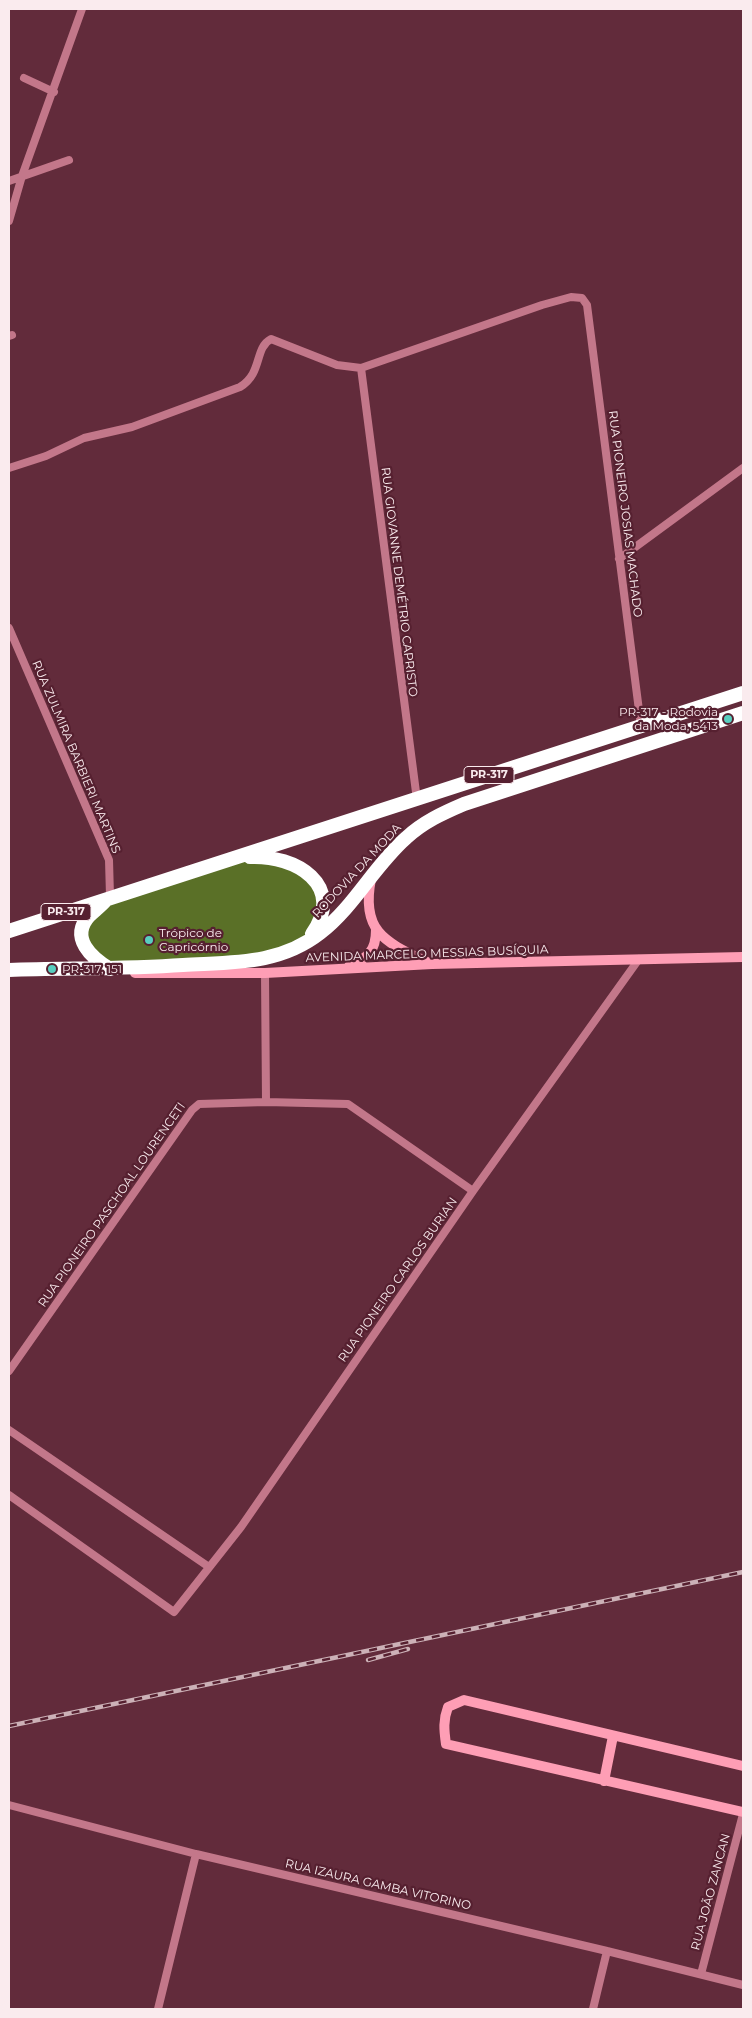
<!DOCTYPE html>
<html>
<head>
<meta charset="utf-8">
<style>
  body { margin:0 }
  #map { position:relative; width:752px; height:2018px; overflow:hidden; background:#622b3b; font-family:Montserrat,sans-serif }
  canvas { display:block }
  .frame { position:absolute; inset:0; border:10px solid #faebee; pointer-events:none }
</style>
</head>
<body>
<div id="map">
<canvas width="752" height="2018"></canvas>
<div class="frame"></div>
</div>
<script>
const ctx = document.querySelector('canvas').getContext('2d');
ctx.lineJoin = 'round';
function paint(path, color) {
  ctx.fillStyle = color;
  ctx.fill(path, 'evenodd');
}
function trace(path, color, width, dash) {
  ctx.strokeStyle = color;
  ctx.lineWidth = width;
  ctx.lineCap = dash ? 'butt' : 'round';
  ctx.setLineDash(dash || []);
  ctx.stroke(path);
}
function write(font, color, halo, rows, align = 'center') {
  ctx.font = font + ' Montserrat,sans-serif';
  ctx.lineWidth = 4.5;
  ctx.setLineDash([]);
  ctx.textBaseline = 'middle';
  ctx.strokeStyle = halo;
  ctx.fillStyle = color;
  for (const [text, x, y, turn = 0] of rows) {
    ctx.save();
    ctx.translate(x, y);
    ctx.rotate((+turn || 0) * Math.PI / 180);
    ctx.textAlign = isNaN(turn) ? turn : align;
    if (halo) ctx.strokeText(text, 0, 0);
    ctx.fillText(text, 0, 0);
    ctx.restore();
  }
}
const green = new Path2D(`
  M 274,857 L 322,891 L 306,943 L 239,964 L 96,961 L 83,925 L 99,908 L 235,858 Z`);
const street = new Path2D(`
  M 24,78 L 54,92
  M 9,181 L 69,160
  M 9,221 L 22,176 L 82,9
  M 9,336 L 12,335
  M 361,368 L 417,800
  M 9,468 L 46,456 L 84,438 L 132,427 L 240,387 C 263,373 254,348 271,339 L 337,365 L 361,368 L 542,305 L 571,297 L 582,298 L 587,305 L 641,726
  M 619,559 L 743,468
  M 9,628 L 109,860 L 110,896
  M 265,973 L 266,1102
  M 9,1371 L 192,1110 L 199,1104 L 266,1102 L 348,1104 L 473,1191
  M 9,1430 L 209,1567
  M 9,1495 L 174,1612 L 241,1527 L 473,1191 L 639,959
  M 9,1805 L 196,1854 L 607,1951 L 743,1985
  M 701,1974 L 743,1814
  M 158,2009 L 196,1854
  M 593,2009 L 607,1951`);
const secondary = new Path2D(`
  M 371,879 C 360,934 388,943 431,964
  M 349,966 C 367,958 376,952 376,930
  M 135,973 L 265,973 L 432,964 L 743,957
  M 743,1766 L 464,1700 L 448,1707 C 443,1720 444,1730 446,1744 L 743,1812
  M 604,1781 L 613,1736`);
const highway = new Path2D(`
  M 250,857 C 296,855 346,885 312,934
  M 106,900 C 101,906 94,911 89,916 C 69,938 92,958 110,969
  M 9,931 L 743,693
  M 9,970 C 67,968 125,969 183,965 C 232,962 279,965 320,933 C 354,907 374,866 406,838 C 423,822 443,813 464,804 L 743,713`);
const rail = new Path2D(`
  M 368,1660 L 408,1649
  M 9,1726 L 743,1572`);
const markers = [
  [728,719,5,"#58cebf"],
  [149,940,5,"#58cebf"],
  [52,969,5,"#58cebf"]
];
const shields = [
  [489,775,50],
  [66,912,50]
];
const shieldNames = [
  ["PR-317",489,775],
  ["PR-317",66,912]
];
const streetNames = [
  ["RUA PIONEIRO JOSIAS MACHADO",625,514,83],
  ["RUA GIOVANNE DEMÉTRIO CAPRISTO",399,582,83],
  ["RUA ZULMIRA BARBIERI MARTINS",76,757,67],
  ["RODOVIA DA MODA",357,871,-47],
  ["AVENIDA MARCELO MESSIAS BUSÍQUIA",427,954,-2],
  ["RUA PIONEIRO PASCHOAL LOURENCETI",112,1205,-55],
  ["RUA PIONEIRO CARLOS BURIAN",398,1280,-55],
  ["RUA IZAURA GAMBA VITORINO",378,1885,13],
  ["RUA JOÃO ZANCAN",711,1892,-75]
];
const poiNames = [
  ["PR-317 - Rodovia",718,712,"right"],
  ["da Moda, 5413",718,726,"right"],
  ["Trópico de",159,933],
  ["Capricórnio",159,947],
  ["PR-317, 151",62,969]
];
paint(green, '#5a7027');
trace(street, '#c3778a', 8);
trace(secondary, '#fe9eb5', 10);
trace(highway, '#fff', 14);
trace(rail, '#ccb1b7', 4.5);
trace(rail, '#562030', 2.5, [8]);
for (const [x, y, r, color] of markers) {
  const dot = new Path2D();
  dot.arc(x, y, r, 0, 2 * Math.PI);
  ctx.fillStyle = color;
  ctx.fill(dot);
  trace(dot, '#562030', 2);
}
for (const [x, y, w] of shields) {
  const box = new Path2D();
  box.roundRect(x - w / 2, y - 8.5, w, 17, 4);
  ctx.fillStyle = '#562030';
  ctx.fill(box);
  trace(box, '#faebee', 1);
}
write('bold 11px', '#faebee', null, shieldNames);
write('12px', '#faebee', '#562030', streetNames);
write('12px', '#faebee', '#562030', poiNames, 'left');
</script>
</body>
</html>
